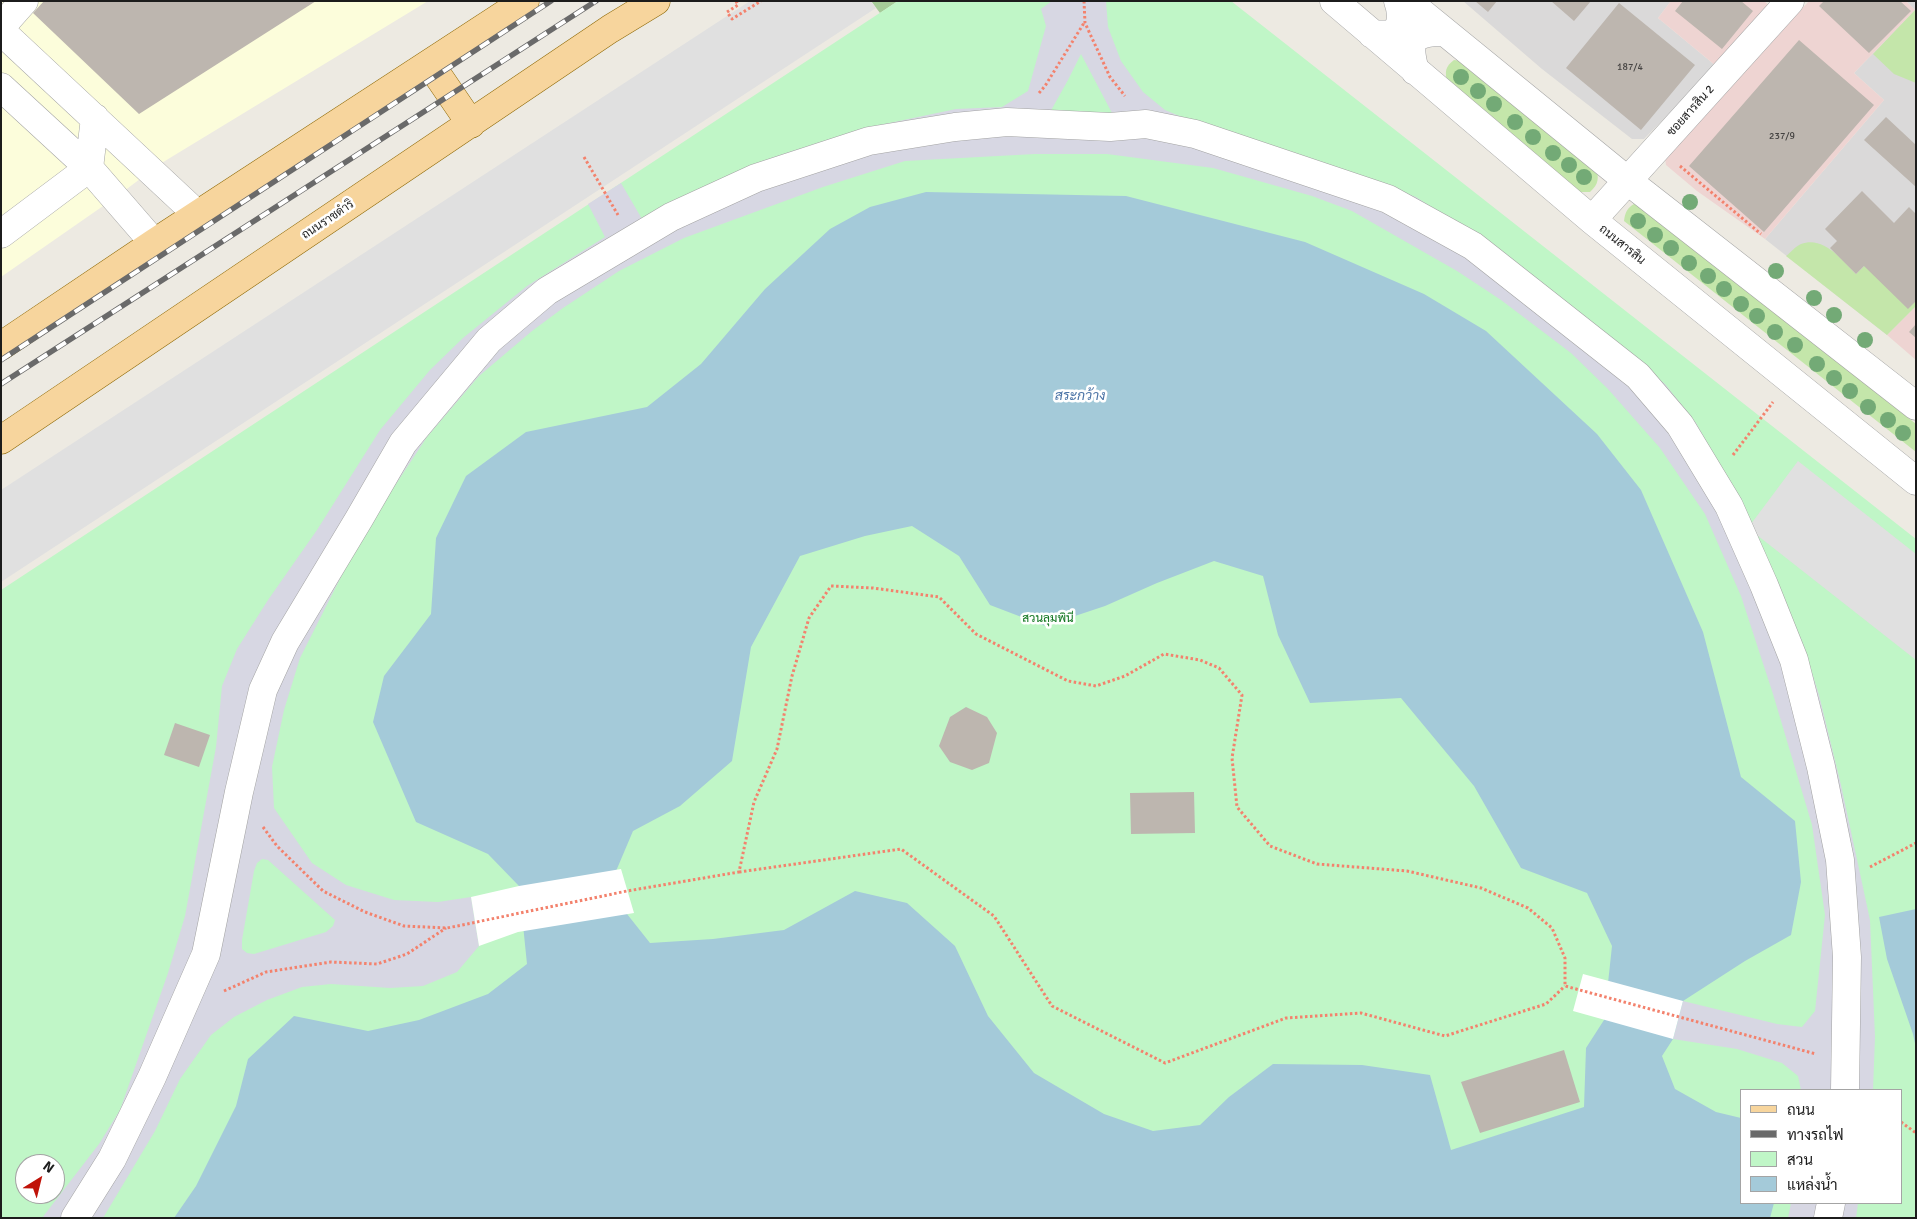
<!DOCTYPE html>
<html>
<head>
<meta charset="utf-8">
<style>
  body { margin:0 }
  #map { position:relative; width:1917px; height:1219px; overflow:hidden; background:#edeae2; font-family:Signika,Sarabun,sans-serif }
  canvas { display:block }
  .frame { position:absolute; inset:0; border:2px solid #1c1c1c; pointer-events:none }
  .legend { position:absolute; left:1740px; top:1089px; width:162px; height:115px; box-sizing:border-box; background:#fff; border:1px solid #a4a4a4; margin:0; padding:6px 9px; list-style:none; font-size:15px; color:#1c1c1c }
  .legend li { display:flex; align-items:center; gap:10px; height:25px }
  .legend b { width:25px; border:1px solid #a4a4a4 }
  .north { position:absolute; left:15px; top:1154px; width:50px; height:50px; box-sizing:border-box; background:#fff; border:1px solid #a4a4a4; border-radius:50%; rotate:36deg; font-size:14px; font-weight:700; line-height:20px; text-align:center; color:#1c1c1c }
  .north::after { content:''; display:block; margin:auto; width:18px; height:22px; background:#c01309; clip-path:polygon(50% 0,100% 100%,50% 72%,0 100%) }
</style>
</head>
<body>
<div id="map">
<canvas width="1917" height="1219"></canvas>
<div class="frame"></div>
<ul class="legend">
<li><b style="height:6px;background:#f7d59d"></b>ถนน</li>
<li><b style="height:6px;background:#6a6a6a"></b>ทางรถไฟ</li>
<li><b style="height:14px;background:#c0f6c7"></b>สวน</li>
<li><b style="height:14px;background:#a4cad9"></b>แหล่งน้ำ</li>
</ul>
<div class="north">N</div>
</div>
<script>
const ctx = document.querySelector('canvas').getContext('2d');
ctx.lineJoin = 'round';
function paint(path, color) {
  ctx.fillStyle = color;
  ctx.fill(path, 'evenodd');
}
function trace(path, color, width, dash) {
  ctx.strokeStyle = color;
  ctx.lineWidth = width;
  ctx.lineCap = dash ? 'butt' : 'round';
  ctx.setLineDash(dash || []);
  ctx.stroke(path);
}
function write(font, color, halo, rows, align = 'center') {
  ctx.font = font + ' Signika,Sarabun,sans-serif';
  ctx.lineWidth = 5;
  ctx.setLineDash([]);
  ctx.textBaseline = 'middle';
  ctx.strokeStyle = halo;
  ctx.fillStyle = color;
  for (const [text, x, y, turn = 0] of rows) {
    ctx.save();
    ctx.translate(x, y);
    ctx.rotate((+turn || 0) * Math.PI / 180);
    ctx.textAlign = isNaN(turn) ? turn : align;
    if (halo) ctx.strokeText(text, 0, 0);
    ctx.fillText(text, 0, 0);
    ctx.restore();
  }
}
const residential = new Path2D(`
  M 1463,1 L 1671,1 L 1658,18 L 1716,66 L 1644,139 L 1632,139 L 1542,69 Z
  M 1906,1 L 1916,1 L 1916,306 L 1887,335 L 1765,239 L 1884,100 L 1854,73 L 1915,10 Z`);
const commercial = new Path2D(`
  M 1671,1 L 1764,1 L 1772,8 L 1716,66 L 1658,18 Z
  M 1809,1 L 1906,1 L 1915,10 L 1854,73 L 1884,100 L 1765,239 L 1697,191 L 1666,165 L 1665,158 Z
  M 1916,306 L 1916,360 L 1887,335 Z`);
const education = new Path2D(`
  M 1,1 L 428,1 L 160,164 L 116,197 L 1,277 Z`);
const grass = new Path2D(`
  M 1915,10 L 1916,11 L 1916,83 L 1894,74 L 1873,54 Z
  M 1454,60 L 1468,62 L 1596,166 C 1599,178 1599,184 1590,192 L 1579,192 L 1447,82 C 1445,71 1445,67 1454,60 Z
  M 1634,204 L 1641,207 L 1916,424 L 1916,452 L 1624,221 C 1625,213 1627,208 1634,204 Z
  M 1916,216 L 1916,306 L 1887,335 L 1786,256 C 1791,252 1796,246 1801,244 C 1824,235 1843,261 1856,274 Z`);
const forest = new Path2D(`
  M 871,1 L 898,1 L 880,13 Z`);
const park = new Path2D(`
  M 898,1 L 1231,1 L 1916,539 L 1916,1218 L 1,1218 L 1,590 ZM 1741,1090 L 1901,1090 L 1901,1203 L 1741,1203 ZM 25,1164 L 55,1164 L 55,1194 L 25,1194 Z`);
const parking = new Path2D(`
  M 750,1 L 871,1 L 876,8 L 1,582 L 1,490 Z
  M 1798,461 L 1916,554 L 1916,660 L 1748,528 Z`);
const plaza = new Path2D(`
  M 1052,1 L 1106,1 L 1108,27 L 1121,61 L 1143,92 L 1165,110 L 1220,133 L 1377,183 L 1416,197 L 1466,230 L 1560,301 L 1665,384 L 1696,423 L 1743,507 L 1763,551 L 1803,644 L 1819,695 L 1841,785 L 1870,920 L 1875,1037 L 1873,1090 L 1801,1090 L 1798,1076 L 1782,1063 L 1737,1049 L 1673,1039 L 1683,1001 L 1777,1024 L 1802,1027 L 1815,1011 L 1825,915 L 1812,825 L 1773,694 L 1741,596 L 1705,514 L 1660,448 L 1608,389 L 1571,353 L 1501,300 L 1457,271 L 1352,211 L 1312,196 L 1213,168 L 1107,154 L 1035,154 L 905,161 L 823,187 L 684,238 L 619,271 L 563,308 L 532,331 L 479,376 L 427,437 L 392,490 L 349,561 L 300,658 L 284,710 L 272,767 L 274,808 L 312,863 L 346,885 L 394,900 L 438,902 L 471,897 L 479,946 L 457,972 L 423,986 L 390,988 L 331,984 L 302,987 L 267,1000 L 234,1017 L 211,1035 L 180,1079 L 155,1131 L 103,1218 L 42,1218 L 99,1144 L 120,1110 L 168,973 L 185,916 L 216,747 L 222,686 L 237,649 L 268,600 L 317,530 L 380,430 L 430,370 L 463,338 L 527,286 L 605,237 L 588,204 L 621,183 L 642,219 L 708,185 L 771,158 L 861,129 L 956,109 L 1002,107 L 1028,91 L 1046,26 L 1041,9 ZM 1081,54 L 1112,113 L 1049,114 L 1068,80 ZM 262,859 L 268,860 L 335,920 L 333,926 L 326,932 L 254,954 L 247,953 L 242,949 L 242,940 L 254,871 L 257,863 Z
  M 1791,1203 L 1858,1203 L 1856,1218 L 1788,1218 Z`);
const water = new Path2D(`
  M 926,192 L 1126,196 L 1305,242 L 1424,294 L 1486,331 L 1597,434 L 1641,490 L 1703,632 L 1741,777 L 1795,821 L 1801,882 L 1791,935 L 1745,961 L 1683,1001 L 1673,1039 L 1662,1056 L 1675,1089 L 1716,1112 L 1741,1118 L 1741,1203 L 1774,1203 L 1770,1218 L 174,1218 L 196,1186 L 236,1106 L 248,1059 L 294,1016 L 368,1031 L 419,1020 L 488,994 L 527,964 L 519,886 L 488,854 L 416,822 L 373,722 L 384,676 L 431,614 L 436,538 L 466,476 L 526,432 L 647,407 L 701,364 L 765,289 L 830,229 L 870,207 ZM 912,526 L 959,556 L 990,605 L 1045,626 L 1105,606 L 1157,583 L 1214,561 L 1263,576 L 1278,635 L 1310,703 L 1401,698 L 1474,786 L 1521,868 L 1587,893 L 1612,946 L 1604,1020 L 1586,1048 L 1584,1107 L 1451,1150 L 1430,1075 L 1362,1065 L 1273,1064 L 1229,1097 L 1200,1125 L 1153,1131 L 1104,1114 L 1034,1073 L 988,1016 L 955,946 L 907,903 L 855,891 L 784,930 L 713,939 L 650,943 L 608,890 L 633,831 L 680,806 L 732,761 L 751,647 L 800,556 L 865,536 Z
  M 1916,909 L 1916,1048 L 1913,1034 L 1887,959 L 1879,917 Z`);
const pier = new Path2D(`
  M 621,869 L 634,913 L 518,932 L 479,946 L 471,897 L 519,886 Z
  M 1583,974 L 1683,1001 L 1673,1039 L 1573,1011 Z`);
const building = new Path2D(`
  M 44,1 L 316,1 L 139,114 L 33,13 Z
  M 1475,1 L 1497,1 L 1488,12 Z
  M 1551,1 L 1591,1 L 1574,21 Z
  M 1683,1 L 1741,1 L 1753,11 L 1722,49 L 1675,11 Z
  M 1824,1 L 1900,1 L 1911,11 L 1869,53 L 1819,6 Z
  M 1619,3 L 1695,65 L 1641,130 L 1566,68 Z
  M 1799,40 L 1874,105 L 1764,232 L 1689,166 Z
  M 1886,117 L 1916,145 L 1916,187 L 1864,140 Z
  M 1862,191 L 1894,223 L 1909,207 L 1916,214 L 1916,301 L 1908,309 L 1864,266 L 1856,274 L 1830,248 L 1837,241 L 1825,229 Z
  M 1916,324 L 1916,338 L 1909,332 Z
  M 966,707 L 987,717 L 997,733 L 989,763 L 972,770 L 950,762 L 939,746 L 950,717 Z
  M 175,723 L 210,735 L 199,767 L 164,755 Z
  M 1194,792 L 1195,833 L 1131,834 L 1130,793 Z
  M 1564,1050 L 1580,1102 L 1480,1133 L 1461,1082 Z`);
const path = new Path2D(`
  M 736,1 L 738,5 L 727,12 L 732,19 L 761,1
  M 1084,1 L 1085,23 L 1110,77 L 1125,96
  M 1039,93 L 1045,86 L 1084,23
  M 584,157 L 618,215
  M 1680,166 L 1761,234
  M 1733,455 L 1773,402
  M 263,827 L 277,846 L 323,891 L 365,912 L 404,926 L 447,928 L 462,925 L 627,891 L 739,872 L 754,802 L 777,749 L 792,676 L 809,618 L 831,586 L 873,588 L 939,597 L 976,634 L 1068,681 L 1096,686 L 1125,676 L 1164,654 L 1200,660 L 1219,668 L 1242,695 L 1232,758 L 1237,807 L 1270,846 L 1317,864 L 1407,871 L 1481,888 L 1528,908 L 1552,928 L 1565,958 L 1565,986 L 1816,1054
  M 1870,867 L 1916,843
  M 739,872 L 901,849 L 994,916 L 1052,1006 L 1165,1063 L 1286,1018 L 1361,1013 L 1445,1036 L 1546,1004 L 1565,986
  M 224,991 L 266,972 L 331,962 L 377,964 L 407,954 L 446,928
  M 1901,1122 L 1916,1133`);
const minor = new Path2D(`
  M 1334,1 L 1592,220 L 1916,481
  M 1407,1 L 1628,181 L 1916,406
  M 1,27 L 24,1
  M 1,31 L 198,215
  M 1372,34 C 1377,34 1384,35 1389,34 C 1404,30 1402,12 1398,1
  M 1415,71 C 1407,41 1410,32 1444,32
  M 1,87 L 89,168 L 154,243
  M 1592,220 L 1790,1
  M 1,234 L 89,168 L 95,118
  M 75,1218 L 112,1159 L 152,1077 L 206,954 L 239,792 L 263,690 L 285,642 L 359,519 L 403,443 L 489,340 L 547,291 L 671,217 L 756,178 L 869,141 L 955,127 L 1007,122 L 1110,127 L 1146,124 L 1195,134 L 1388,199 L 1473,246 L 1638,376 L 1680,425 L 1729,506 L 1764,585 L 1794,660 L 1821,767 L 1840,860 L 1847,957 L 1845,1090
  M 1828,1218 L 1831,1203`);
const major = new Path2D(`
  M 430,64 L 471,124
  M 1,346 L 154,243 L 525,1
  M 1,440 L 610,29 L 656,1`);
const rail = new Path2D(`
  M 1,360 L 551,1
  M 1,384 L 596,1`);
const trees = [
  [1461,77],
  [1478,91],
  [1494,104],
  [1515,122],
  [1533,137],
  [1553,153],
  [1569,165],
  [1584,177],
  [1690,202],
  [1638,221],
  [1655,235],
  [1671,248],
  [1689,263],
  [1776,271],
  [1708,276],
  [1724,289],
  [1814,298],
  [1741,304],
  [1834,315],
  [1757,316],
  [1775,332],
  [1865,340],
  [1795,345],
  [1817,364],
  [1834,378],
  [1850,391],
  [1868,407],
  [1888,420],
  [1903,433]
];
const numberNames = [
  ["187/4",1630,67],
  ["237/9",1782,136]
];
const streetNames = [
  ["ซอยสารสิน 2",1691,111,-48],
  ["ถนนราชดำริ",328,220,-34],
  ["ถนนสารสิน",1622,245,39]
];
const parkNames = [
  ["สวนลุมพินี",1048,619]
];
const waterNames = [
  ["สระกว้าง",1080,396]
];
paint(residential, '#dad9d9');
paint(commercial, '#eed4d2');
paint(education, '#fcfddb');
paint(grass, '#c4e6aa');
paint(forest, '#a5cb98');
paint(park, '#c0f6c7');
paint(parking, '#e0e0e0');
paint(plaza, '#d7d7e3');
paint(water, '#a4cad9');
paint(pier, '#fff');
paint(building, '#bdb6af');
trace(minor, '#a3a3a3', 29);
trace(major, '#8e6906', 29);
trace(path, '#f3826d', 3, [2.5, 2.5]);
trace(minor, '#fff', 28);
trace(major, '#f7d59d', 28);
trace(rail, '#6a6a6a', 5.5);
trace(rail, '#fff', 4, [11]);
ctx.fillStyle = '#73aa76';
for (const [x, y] of trees) {
  ctx.beginPath();
  ctx.arc(x, y, 8, 0, 2 * Math.PI);
  ctx.fill();
}
write('10px', '#444241', null, numberNames);
write('12px', '#1c1c1c', '#fff', streetNames);
write('12px', '#10751e', '#fff', parkNames);
write('italic 14px', '#4d75a7', '#fff', waterNames);
</script>
</body>
</html>
